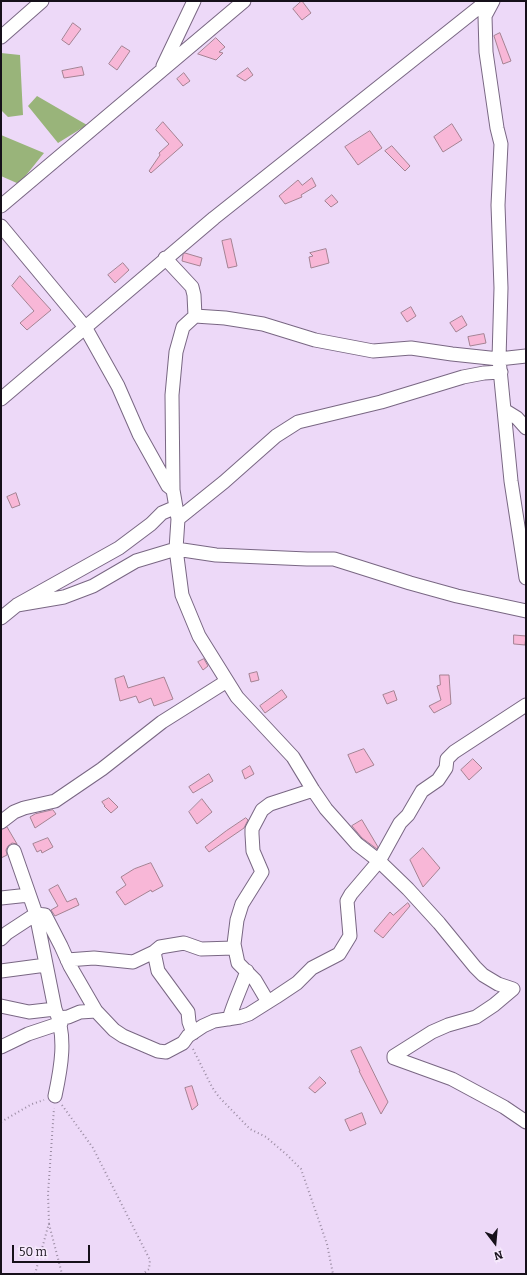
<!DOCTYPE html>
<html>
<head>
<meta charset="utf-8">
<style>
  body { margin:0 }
  #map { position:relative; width:527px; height:1275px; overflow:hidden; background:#edd9f8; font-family:Bitter,serif }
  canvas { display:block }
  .frame { position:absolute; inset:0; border:2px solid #16101a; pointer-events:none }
  .north { position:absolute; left:475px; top:1223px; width:40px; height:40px; -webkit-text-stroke:3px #f6e9fc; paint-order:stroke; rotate:164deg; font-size:11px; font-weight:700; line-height:16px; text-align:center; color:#16101a }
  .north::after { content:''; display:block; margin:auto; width:14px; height:18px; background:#16101a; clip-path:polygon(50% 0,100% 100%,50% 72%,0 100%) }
  .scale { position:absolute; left:12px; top:1245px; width:78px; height:18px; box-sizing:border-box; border:2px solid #16101a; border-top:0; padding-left:5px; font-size:12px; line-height:14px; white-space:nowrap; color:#16101a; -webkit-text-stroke:3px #f6e9fc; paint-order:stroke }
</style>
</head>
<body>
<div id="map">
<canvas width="527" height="1275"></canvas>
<div class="frame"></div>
<div class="north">N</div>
<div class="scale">50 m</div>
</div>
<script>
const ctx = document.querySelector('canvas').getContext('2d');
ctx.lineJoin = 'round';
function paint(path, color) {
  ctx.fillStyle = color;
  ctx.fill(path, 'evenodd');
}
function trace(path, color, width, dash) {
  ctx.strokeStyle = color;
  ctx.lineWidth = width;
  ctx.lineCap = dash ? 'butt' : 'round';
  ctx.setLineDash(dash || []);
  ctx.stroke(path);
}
const forest = new Path2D(`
  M 1,53 L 20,55 L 23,115 L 8,117 L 1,110 Z
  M 37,96 L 87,125 L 58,143 L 28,106 Z
  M 1,135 L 44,153 L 19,184 L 1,176 Z`);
const building = new Path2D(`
  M 302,1 L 311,13 L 302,20 L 293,9 Z
  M 73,23 L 81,29 L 69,45 L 62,40 Z
  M 500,33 L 511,61 L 503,64 L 494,36 Z
  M 216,38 L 225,47 L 219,52 L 223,53 L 216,60 L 198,54 Z
  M 122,46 L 130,51 L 117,70 L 109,64 Z
  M 82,67 L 84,75 L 64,78 L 62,71 Z
  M 248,68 L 253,75 L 245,81 L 237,76 Z
  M 184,73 L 190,81 L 183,86 L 177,79 Z
  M 163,122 L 183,145 L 151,173 L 149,171 L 160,155 L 159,153 L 169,144 L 156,130 Z
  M 452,124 L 462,140 L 443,152 L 434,137 Z
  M 370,131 L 382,148 L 358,165 L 345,147 Z
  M 392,146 L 410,166 L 405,171 L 385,151 Z
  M 312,178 L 316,186 L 301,195 L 302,197 L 285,204 L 279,196 L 298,180 L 302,185 Z
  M 332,195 L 338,202 L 331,207 L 325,201 Z
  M 231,239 L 237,266 L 228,268 L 222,241 Z
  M 326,249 L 329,263 L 311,268 L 309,257 L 313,256 L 310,253 Z
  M 185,253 L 202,258 L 200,266 L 182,261 L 183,255 Z
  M 123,263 L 129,270 L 115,283 L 108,275 Z
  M 20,276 L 51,310 L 27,330 L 20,323 L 34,311 L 12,286 Z
  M 411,307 L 416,316 L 407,322 L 401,313 Z
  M 462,316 L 467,325 L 456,332 L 450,323 Z
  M 484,334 L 486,343 L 470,346 L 468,337 Z
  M 16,493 L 20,505 L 12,508 L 7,497 Z
  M 514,635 L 526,636 L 525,645 L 514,644 Z
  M 204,659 L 208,666 L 203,670 L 198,662 Z
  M 257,672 L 259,680 L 251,682 L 249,674 Z
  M 440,675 L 449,675 L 451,704 L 434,713 L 429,706 L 441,700 L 437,686 L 440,685 Z
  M 124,676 L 128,688 L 164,677 L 173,699 L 154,706 L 151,698 L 139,703 L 136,696 L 120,701 L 115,679 Z
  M 282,690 L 287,697 L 265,713 L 260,706 Z
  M 394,691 L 397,700 L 387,704 L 383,695 Z
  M 364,749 L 374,765 L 356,773 L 348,755 Z
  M 473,759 L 482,768 L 469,780 L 461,770 Z
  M 250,766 L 254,774 L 245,779 L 242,771 Z
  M 209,774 L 213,781 L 193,793 L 189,787 Z
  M 109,798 L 118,807 L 111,813 L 104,806 L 105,806 L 102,802 Z
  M 202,799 L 212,812 L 197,824 L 189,812 Z
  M 53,810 L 56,814 L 35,828 L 30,817 L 35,814 Z
  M 246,818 L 248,820 L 244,828 L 209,852 L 205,847 L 226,831 Z
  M 362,820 L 378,847 L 377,849 L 362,838 L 352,826 Z
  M 7,827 L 17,844 L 12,843 L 8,846 L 6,850 L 7,855 L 1,858 L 1,830 Z
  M 48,838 L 53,847 L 42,853 L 41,850 L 37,852 L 33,844 Z
  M 423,848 L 440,868 L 423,887 L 410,860 Z
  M 151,863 L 163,886 L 152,892 L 151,890 L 125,905 L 116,892 L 126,885 L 121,877 L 134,869 Z
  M 58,885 L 67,902 L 76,898 L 79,905 L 55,916 L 51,910 L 58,906 L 49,890 Z
  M 408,903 L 410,906 L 383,938 L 374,931 L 390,912 L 393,915 Z
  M 361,1047 L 388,1102 L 381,1114 L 359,1071 L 360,1071 L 351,1051 Z
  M 320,1077 L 326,1083 L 315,1093 L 309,1088 Z
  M 192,1086 L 198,1105 L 192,1110 L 185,1088 Z
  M 362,1113 L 366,1124 L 350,1131 L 345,1120 Z`);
const path = new Path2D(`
  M 193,1049 L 212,1087 L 219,1097 L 250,1129 L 266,1137 L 287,1155 L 301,1169 L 327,1244 L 333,1274
  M 62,1105 L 93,1148 L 150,1260 L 149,1269 L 143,1274
  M 1,1122 L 32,1104 L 44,1100
  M 49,1224 L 62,1274
  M 35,1274 L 49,1223 L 48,1194 L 54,1108`);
const minor = new Path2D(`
  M 493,1 L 485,16 L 486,52 L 497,128 L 501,144 L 498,205 L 501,288 L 499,359 L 511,481 L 526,578
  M 1,37 L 42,1
  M 163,66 L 194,1
  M 1,206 L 244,1
  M 1,226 L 85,327 L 118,386 L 139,434 L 168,486 L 173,490
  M 165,258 L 192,287 L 194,295 L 195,316
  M 526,356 L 499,359 L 452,354 L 411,348 L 373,351 L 315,340 L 263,324 L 225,318 L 195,316 L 183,327 L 176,352 L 172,395 L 173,490 L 178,519 L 176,549 L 182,595 L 199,636 L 237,697 L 293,757 L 313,790 L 326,809 L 357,844 L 379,861 L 408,889 L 439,923 L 475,967 L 483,975 L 498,984 L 513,989 L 494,1005 L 476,1017 L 448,1025 L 432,1032 L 394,1056 L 394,1058 L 452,1079 L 504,1107 L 526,1122
  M 1,399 L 214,218 L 487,1
  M 504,410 L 517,418 L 526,428
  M 178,519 L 224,482 L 276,436 L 298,422 L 381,402 L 463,377 L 484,373 L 501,372
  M 17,605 L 64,597 L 93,586 L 136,561 L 176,549 L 216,555 L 307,559 L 334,559 L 410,583 L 457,596 L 526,611
  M 1,618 L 17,605 L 119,548 L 151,524 L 162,513 L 176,507
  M 1,822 L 14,812 L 24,808 L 55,801 L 102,769 L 162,722 L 227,681
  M 14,851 L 36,914 L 55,1009 C 67,1036 61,1068 55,1096
  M 1,898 L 29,895
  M 1,939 L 7,933 L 36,914 L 45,915 L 61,946 L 70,966 L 96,1011 L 114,1030 L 123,1036 L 158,1051 L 166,1052 L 183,1043 L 188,1036 L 203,1026 L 214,1021 L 240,1017 L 249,1014 L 276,997 L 297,983 L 312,968 L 339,954 L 350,936 L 347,901 L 351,894 L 379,861 L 400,823 L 408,815 L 422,791 L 438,780 L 446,768 L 447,759 L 454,752 L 526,705
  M 154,952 L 158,971 L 188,1012 L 189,1022 L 193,1033
  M 67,960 L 94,958 L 133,962 L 154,952 L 160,947 L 184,943 L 201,949 L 234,948
  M 1,971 L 46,965
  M 268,1002 L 255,980 L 238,963 L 234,944 L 237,920 L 242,904 L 262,872 L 253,851 L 252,834 L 252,829 L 262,810 L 270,804 L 313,790
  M 1,1006 L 29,1012 L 55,1009
  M 59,1018 L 68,1017 L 80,1012 L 96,1011
  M 229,1019 C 234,1002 241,988 247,971
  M 1,1047 L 28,1034 L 61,1023`);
paint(forest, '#99b47a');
paint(building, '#f8b7d7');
trace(building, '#a48292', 1);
trace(minor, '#796783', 15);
trace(path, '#9c8da4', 2, [1, 3]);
trace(minor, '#fff', 13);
</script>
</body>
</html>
